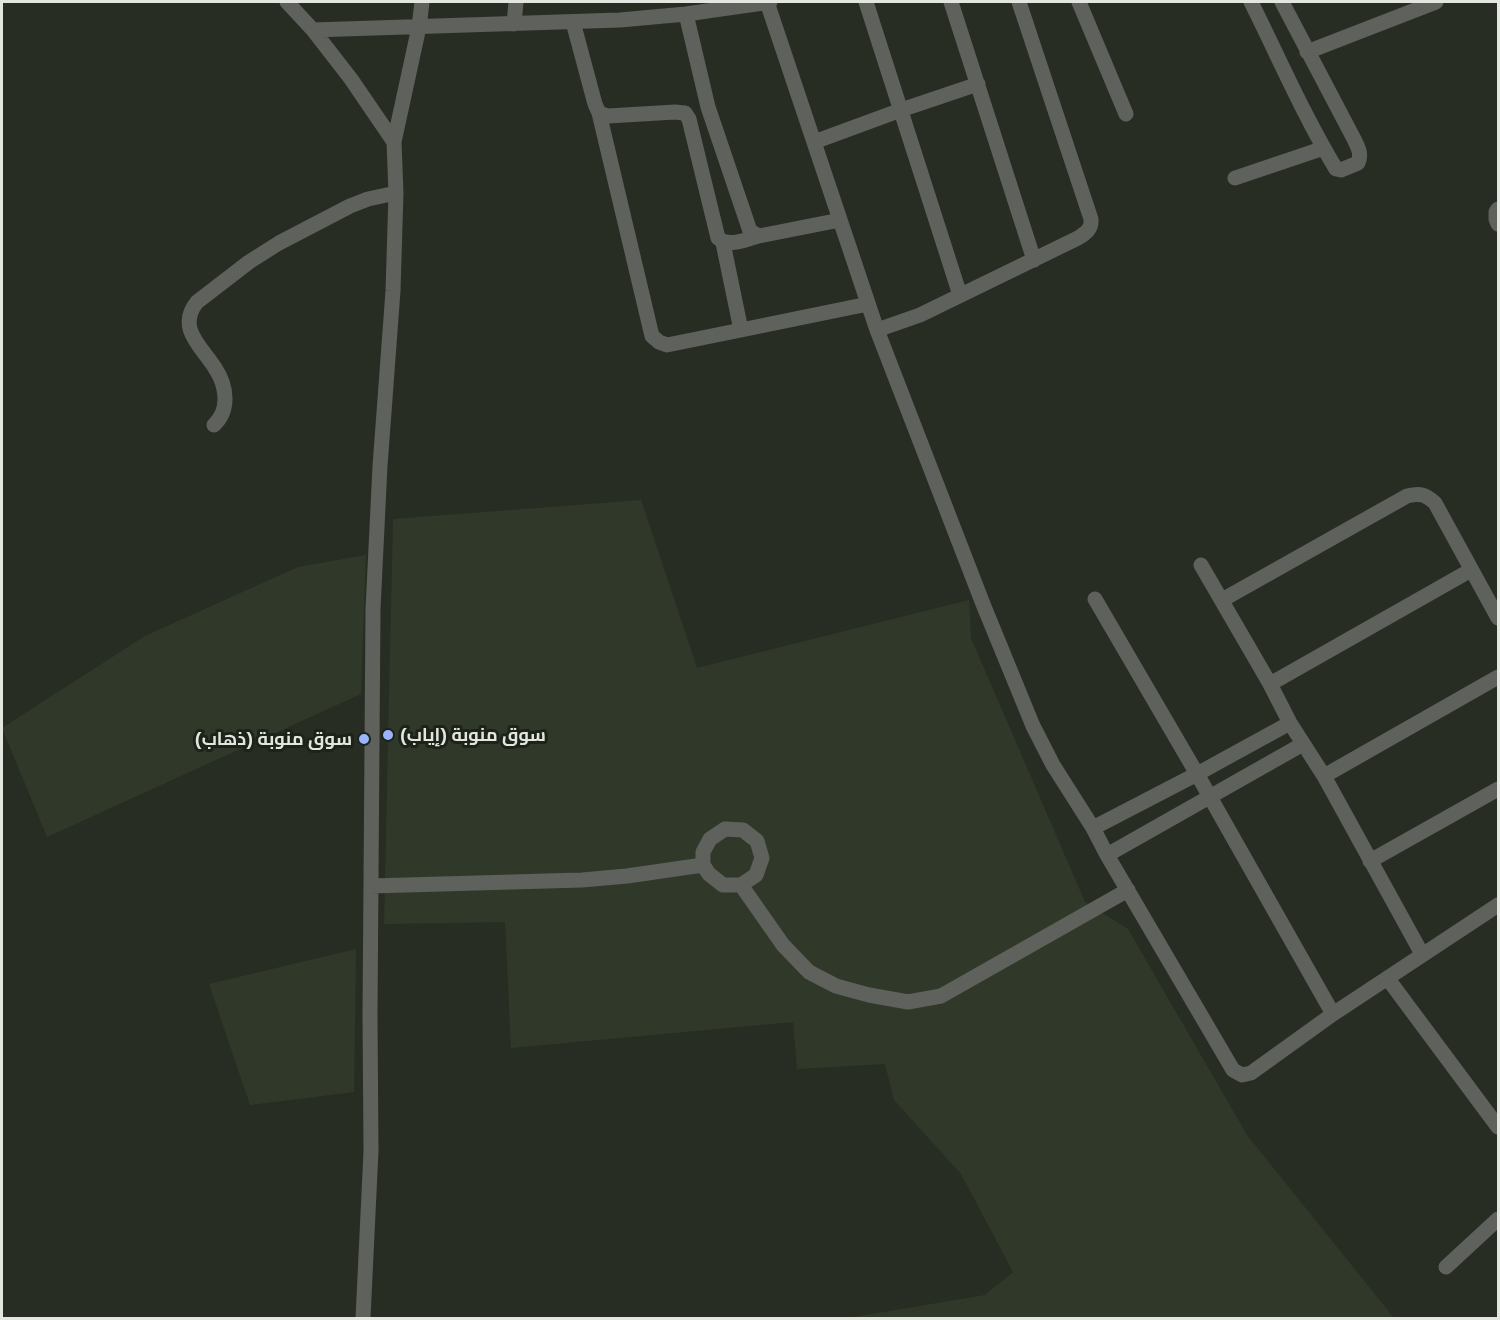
<!DOCTYPE html>
<html>
<head>
<meta charset="utf-8">
<style>
  body { margin:0 }
  #map { position:relative; width:1500px; height:1320px; overflow:hidden; background:#272d22; font-family:"Golos Text",sans-serif }
  canvas { display:block }
  .frame { position:absolute; inset:0; border:3px solid #e2e6df; pointer-events:none }
</style>
</head>
<body>
<div id="map">
<canvas width="1500" height="1320"></canvas>
<div class="frame"></div>
</div>
<script>
const ctx = document.querySelector('canvas').getContext('2d');
ctx.lineJoin = 'round';
function paint(path, color) {
  ctx.fillStyle = color;
  ctx.fill(path, 'evenodd');
}
function trace(path, color, width, dash) {
  ctx.strokeStyle = color;
  ctx.lineWidth = width;
  ctx.lineCap = dash ? 'butt' : 'round';
  ctx.setLineDash(dash || []);
  ctx.stroke(path);
}
function write(font, color, halo, rows, align = 'center') {
  ctx.font = font + ' "Golos Text",Cairo,sans-serif';
  ctx.lineWidth = 6;
  ctx.setLineDash([]);
  ctx.textBaseline = 'middle';
  ctx.strokeStyle = halo;
  ctx.fillStyle = color;
  for (const [text, x, y, turn = 0] of rows) {
    ctx.save();
    ctx.translate(x, y);
    ctx.rotate((+turn || 0) * Math.PI / 180);
    ctx.textAlign = isNaN(turn) ? turn : align;
    if (halo) ctx.strokeText(text, 0, 0);
    ctx.fillText(text, 0, 0);
    ctx.restore();
  }
}
const built = new Path2D(`
  M 641,500 L 697,668 L 969,600 L 971,638 L 1085,902 L 1128,929 L 1247,1135 L 1394,1318 L 848,1318 L 985,1295 L 1013,1272 L 961,1174 L 894,1100 L 885,1064 L 797,1069 L 793,1022 L 511,1048 L 505,922 L 384,924 L 393,519 Z
  M 366,555 L 361,694 L 47,837 L 2,728 L 145,636 L 298,567 Z
  M 356,949 L 354,1092 L 250,1105 L 209,984 Z`);
const minor = new Path2D(`
  M 287,2 L 313,30 L 351,79 L 394,142 L 396,193 L 393,291 L 380,466 L 373,609 L 370,1015 L 371,1151 L 363,1318
  M 767,2 L 877,330 L 983,604 L 1033,726 L 1053,765 L 1093,828 L 1107,855 L 1233,1070 L 1242,1075 L 1251,1073 L 1333,1014 L 1498,905
  M 866,2 L 960,295
  M 951,2 L 1034,260
  M 1079,2 L 1126,114
  M 1251,2 C 1279,58 1304,116 1336,169 L 1341,170 L 1358,163 C 1362,154 1358,147 1354,139 L 1282,2
  M 686,14 L 708,107 L 750,231 L 759,236 L 840,220
  M 573,22 L 595,104 L 599,113 L 608,116 L 675,112 L 685,113 L 689,119 L 718,238 C 729,248 746,239 759,236
  M 514,24 L 516,2
  M 313,30 L 620,20 L 686,14 L 770,2
  M 1307,52 L 1436,2
  M 599,113 L 652,336 L 659,342 L 667,345 L 741,330
  M 394,142 L 419,27 L 422,2
  M 814,142 L 901,110 L 978,84
  M 1235,178 L 1324,148
  M 1498,209 L 1496,212 L 1496,219 L 1498,224
  M 723,243 L 741,330 L 868,304
  M 877,330 L 920,315 L 1078,238 C 1086,233 1092,229 1091,219 L 1019,2
  M 214,425 C 230,410 227,386 215,368 C 202,347 176,328 197,302 L 249,262 L 279,243 L 350,206 L 368,199 L 396,193
  M 1201,565 L 1270,684 L 1290,723 L 1324,776 L 1422,954
  M 1095,599 L 1197,774 L 1333,1014
  M 1222,600 L 1407,496 C 1420,493 1425,494 1435,503 L 1498,618
  M 1270,684 L 1471,570
  M 1324,776 L 1498,677
  M 1093,828 L 1197,774 L 1290,723
  M 725,829 L 743,830 L 757,841 L 762,858 L 756,875 L 741,885 L 723,885 L 709,874 L 703,865 L 703,852 L 710,839 Z
  M 1107,855 L 1303,744
  M 1370,861 L 1498,789
  M 741,885 L 783,945 L 809,972 L 836,986 L 869,995 L 908,1002 L 941,996 L 1128,890
  M 371,886 L 582,880 L 627,876 L 703,865
  M 1388,979 L 1498,1127
  M 1446,1267 L 1498,1219`);
const markers = [
  [388,735,6,"#9ab5fd"],
  [364,739,6,"#9ab5fd"]
];
const poiNames = [
  ["سوق منوبة (إياب)",400,735],
  ["سوق منوبة (ذهاب)",352,739,"right"]
];
paint(built, '#303929');
trace(minor, '#5e615c', 15);
for (const [x, y, r, color] of markers) {
  const dot = new Path2D();
  dot.arc(x, y, r, 0, 2 * Math.PI);
  ctx.fillStyle = color;
  ctx.fill(dot);
  trace(dot, '#1d2319', 2);
}
write('bold 18px', '#e2e6df', '#1d2319', poiNames, 'left');
</script>
</body>
</html>
